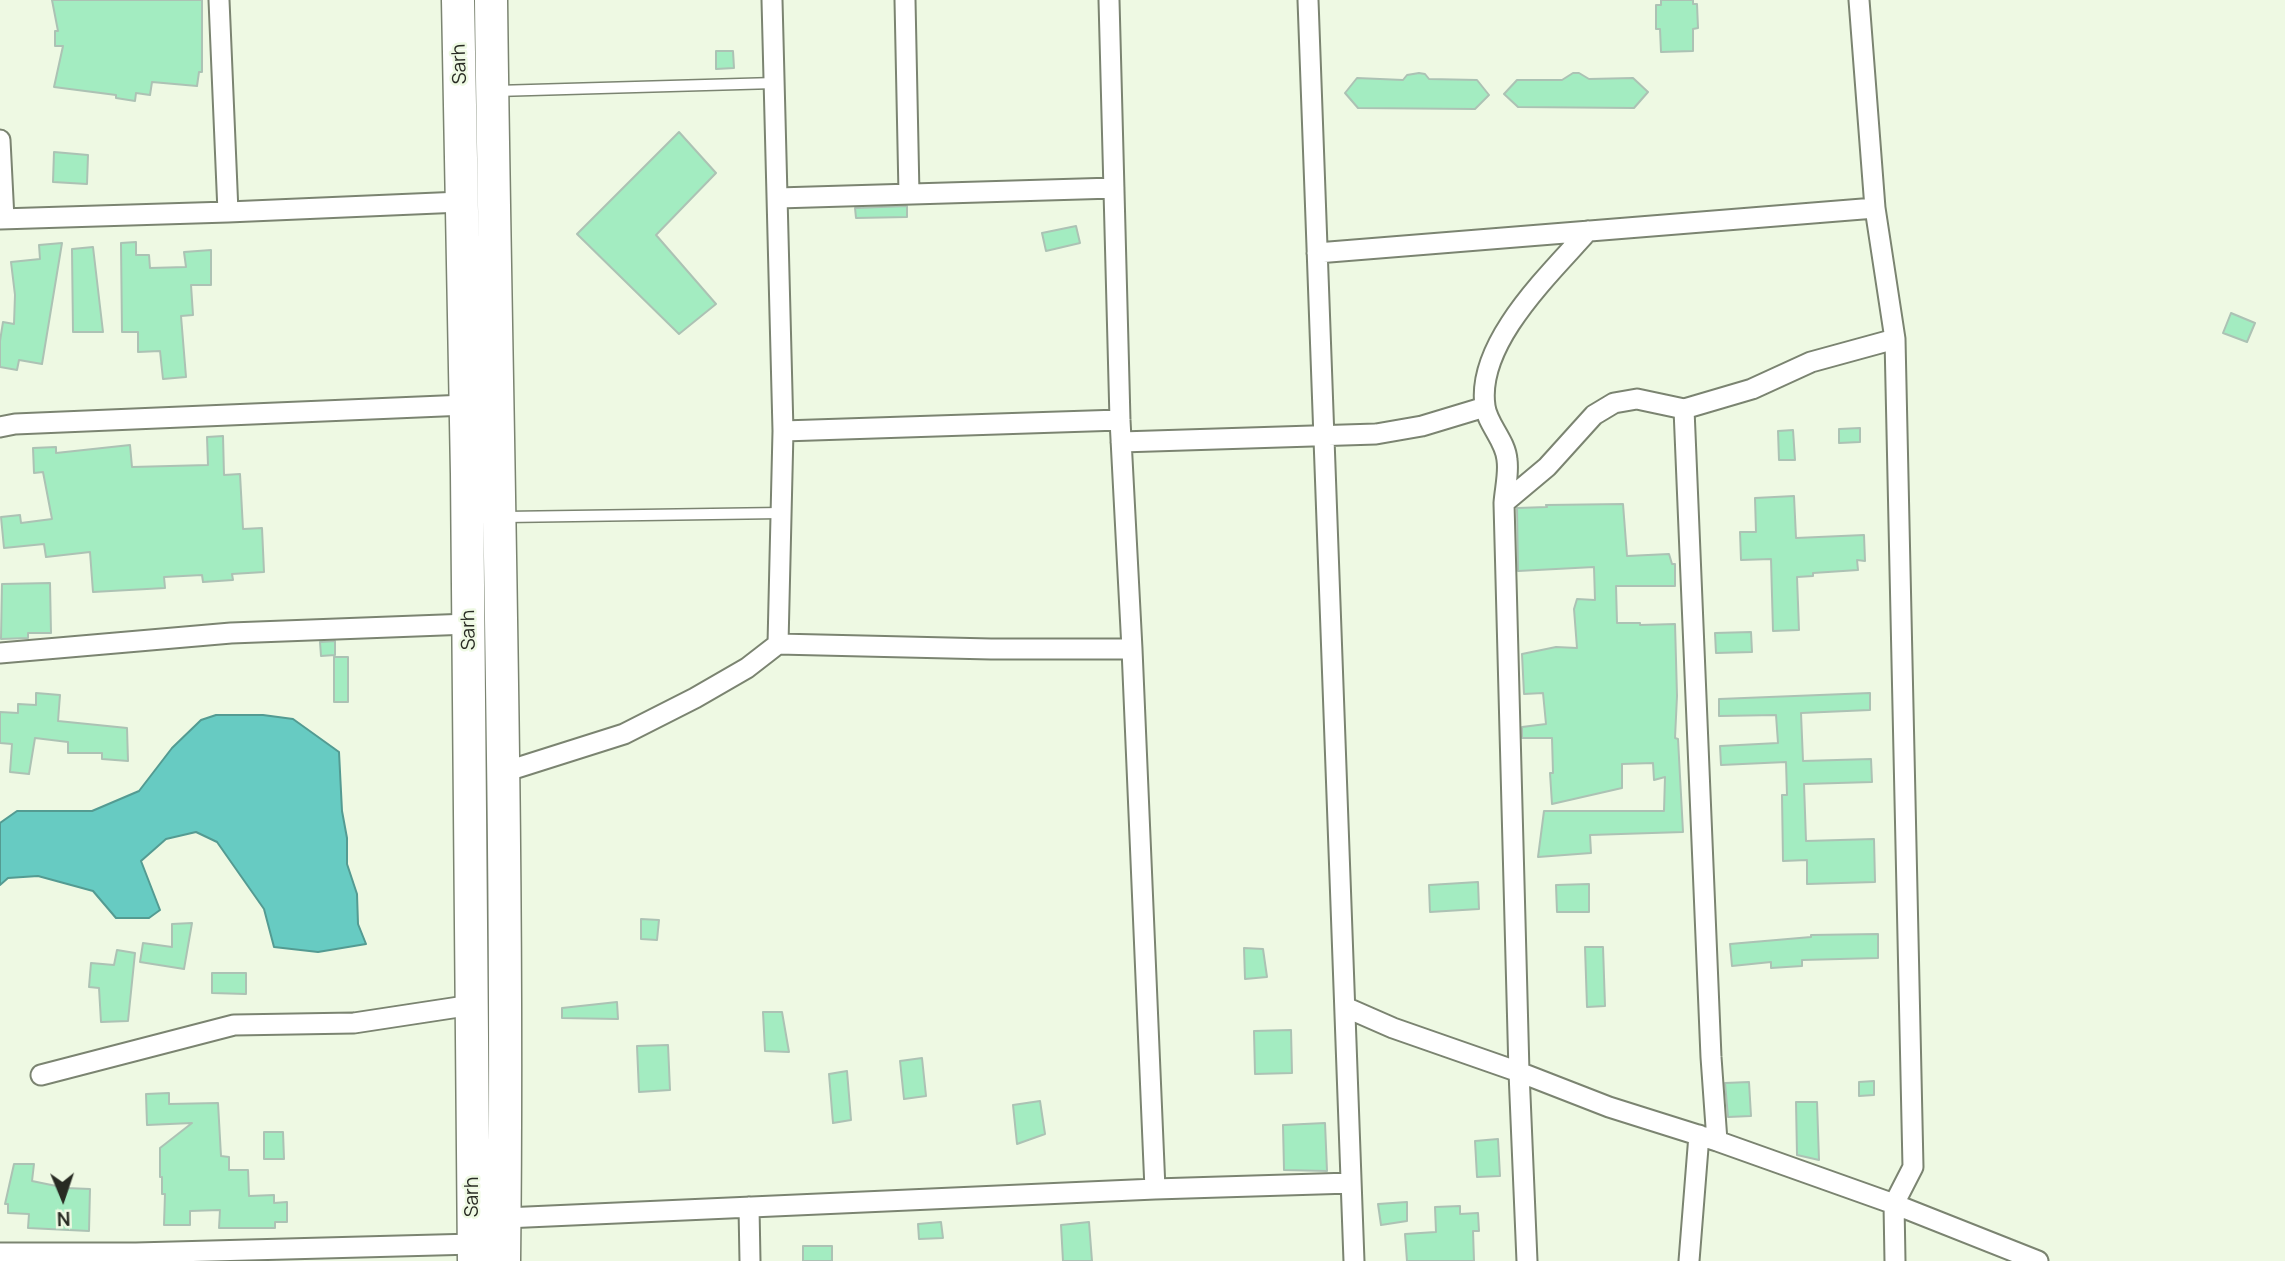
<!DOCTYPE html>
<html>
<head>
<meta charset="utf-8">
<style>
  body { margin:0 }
  #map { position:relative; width:2285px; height:1261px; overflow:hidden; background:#eef9e3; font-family:Manrope,sans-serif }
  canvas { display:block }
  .north { position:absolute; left:28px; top:1163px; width:70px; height:70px; -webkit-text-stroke:5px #eef9e3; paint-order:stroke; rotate:178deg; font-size:19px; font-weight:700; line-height:28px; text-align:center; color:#282b23 }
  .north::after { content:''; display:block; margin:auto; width:24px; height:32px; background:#282b23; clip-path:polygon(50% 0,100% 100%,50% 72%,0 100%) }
</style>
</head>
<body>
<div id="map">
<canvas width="2285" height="1261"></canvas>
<div class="north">N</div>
</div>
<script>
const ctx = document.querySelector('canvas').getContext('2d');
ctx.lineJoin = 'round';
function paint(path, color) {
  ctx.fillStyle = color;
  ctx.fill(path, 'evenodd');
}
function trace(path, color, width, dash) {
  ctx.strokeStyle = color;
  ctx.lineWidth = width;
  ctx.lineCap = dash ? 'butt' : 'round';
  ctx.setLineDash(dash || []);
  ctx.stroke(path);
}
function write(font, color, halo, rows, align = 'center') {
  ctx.font = font + ' Manrope,sans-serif';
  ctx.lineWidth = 5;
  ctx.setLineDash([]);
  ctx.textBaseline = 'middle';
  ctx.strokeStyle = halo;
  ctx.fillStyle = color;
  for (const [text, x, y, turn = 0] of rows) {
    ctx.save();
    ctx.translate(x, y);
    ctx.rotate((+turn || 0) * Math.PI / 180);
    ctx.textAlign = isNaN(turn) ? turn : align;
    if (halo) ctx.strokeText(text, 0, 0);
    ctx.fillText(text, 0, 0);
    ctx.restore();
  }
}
const water = new Path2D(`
  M 216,715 L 263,715 L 293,719 L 339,752 L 342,811 L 347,838 L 347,864 L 357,894 L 358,924 L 366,944 L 318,952 L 274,947 L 264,909 L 217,842 L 196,832 L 166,839 L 141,861 L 160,910 L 149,918 L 116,918 L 93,891 L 38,876 L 8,878 L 0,885 L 0,823 L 17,811 L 92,811 L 139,791 L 172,748 L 201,720 Z`);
const building = new Path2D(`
  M 52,0 L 202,0 L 202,72 L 199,72 L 197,86 L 152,82 L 150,95 L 136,93 L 135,101 L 116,98 L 116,95 L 54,87 L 63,46 L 55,46 L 55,31 L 58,31 Z
  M 1661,0 L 1693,0 L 1693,4 L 1697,4 L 1698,28 L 1693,29 L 1693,51 L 1661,52 L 1660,29 L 1656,29 L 1656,5 L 1661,5 Z
  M 716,51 L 733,51 L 734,68 L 716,69 Z
  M 1419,73 L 1425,74 L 1429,79 L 1477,80 L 1489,95 L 1475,109 L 1358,108 L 1345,93 L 1357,78 L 1403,80 L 1407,75 Z
  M 1573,73 L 1579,73 L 1589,79 L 1633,78 L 1648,92 L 1634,108 L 1518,107 L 1504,94 L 1517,80 L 1562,80 Z
  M 679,132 L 716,173 L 656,235 L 716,304 L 679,334 L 577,234 Z
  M 54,152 L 88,155 L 87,184 L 53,182 Z
  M 907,206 L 907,217 L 856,218 L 855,208 Z
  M 1076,226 L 1080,243 L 1046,251 L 1042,233 Z
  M 136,242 L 136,255 L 149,255 L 150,268 L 186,267 L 184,252 L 211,250 L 211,285 L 191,285 L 193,315 L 181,316 L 186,377 L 163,379 L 160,351 L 138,352 L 138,332 L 122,332 L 121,243 Z
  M 62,243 L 42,364 L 19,360 L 17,370 L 0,367 L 0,341 L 3,322 L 14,324 L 15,295 L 11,262 L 40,259 L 39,245 Z
  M 93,247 L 103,332 L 73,332 L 72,249 Z
  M 2231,313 L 2255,323 L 2247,342 L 2223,333 Z
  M 1860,428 L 1860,442 L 1839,443 L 1839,429 Z
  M 1793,430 L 1795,460 L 1779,460 L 1778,431 Z
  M 223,436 L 224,475 L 240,474 L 243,529 L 262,528 L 264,572 L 232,574 L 233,580 L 203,582 L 202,575 L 164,577 L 165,588 L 93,592 L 90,552 L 46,557 L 44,544 L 4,548 L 1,517 L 20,515 L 21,523 L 52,519 L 43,472 L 34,473 L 33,448 L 56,447 L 56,453 L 130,445 L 132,467 L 208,465 L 207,437 Z
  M 1794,496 L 1796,538 L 1864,535 L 1865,561 L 1857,560 L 1858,570 L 1813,573 L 1813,576 L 1797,577 L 1799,630 L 1773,631 L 1771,559 L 1741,560 L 1740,532 L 1756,532 L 1755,498 Z
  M 1623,504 L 1627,556 L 1669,554 L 1672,564 L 1675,564 L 1675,586 L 1616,586 L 1617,623 L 1640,623 L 1640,625 L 1675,624 L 1677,696 L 1675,738 L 1678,739 L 1683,832 L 1590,835 L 1591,853 L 1538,857 L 1544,811 L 1664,811 L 1665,777 L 1654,780 L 1653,763 L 1622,764 L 1622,788 L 1552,804 L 1550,773 L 1553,773 L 1552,738 L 1522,738 L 1522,727 L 1546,724 L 1543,693 L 1524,694 L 1522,654 L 1556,647 L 1577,648 L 1574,609 L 1577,599 L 1595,600 L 1594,567 L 1518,571 L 1517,508 L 1547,507 L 1546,505 Z
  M 50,583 L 51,633 L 28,633 L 28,638 L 1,639 L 2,584 Z
  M 1751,632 L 1752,652 L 1716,653 L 1715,633 Z
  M 335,641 L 335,655 L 321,656 L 320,642 Z
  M 334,657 L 348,657 L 348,702 L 334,702 Z
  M 36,693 L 60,695 L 58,721 L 127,728 L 128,761 L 102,759 L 102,753 L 68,753 L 68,742 L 35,738 L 29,774 L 10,772 L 12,744 L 0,743 L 0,712 L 18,713 L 18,704 L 36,705 Z
  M 1870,693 L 1870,710 L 1801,713 L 1803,761 L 1871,759 L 1872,782 L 1804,784 L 1806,841 L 1874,839 L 1875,882 L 1807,884 L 1807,860 L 1783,861 L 1782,795 L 1787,795 L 1786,762 L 1721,765 L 1720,746 L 1778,743 L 1776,715 L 1719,716 L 1719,699 Z
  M 1478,882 L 1479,909 L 1430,912 L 1429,885 Z
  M 1589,884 L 1589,912 L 1557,912 L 1556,885 Z
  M 641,919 L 659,920 L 657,940 L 641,939 Z
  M 192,923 L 184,969 L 140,962 L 143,943 L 172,947 L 172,924 Z
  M 1878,934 L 1878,958 L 1802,960 L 1802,966 L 1771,968 L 1771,962 L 1732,966 L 1730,944 L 1811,937 L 1811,935 Z
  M 1585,947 L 1603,947 L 1605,1006 L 1587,1007 Z
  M 1244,948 L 1263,949 L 1267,977 L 1245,979 Z
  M 117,950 L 135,953 L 128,1021 L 101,1022 L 99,988 L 89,987 L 91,963 L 114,965 Z
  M 212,973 L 246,973 L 246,994 L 212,993 Z
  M 617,1002 L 618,1019 L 562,1018 L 562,1008 Z
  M 763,1012 L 782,1012 L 789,1052 L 765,1051 Z
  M 1291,1030 L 1292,1073 L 1255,1074 L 1254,1031 Z
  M 668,1045 L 670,1090 L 639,1092 L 637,1046 Z
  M 922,1058 L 926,1096 L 904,1099 L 900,1061 Z
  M 847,1071 L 851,1120 L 833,1123 L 829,1074 Z
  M 1874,1081 L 1874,1095 L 1859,1096 L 1859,1082 Z
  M 1749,1082 L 1751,1116 L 1728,1117 L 1725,1083 Z
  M 169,1093 L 169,1104 L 218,1103 L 221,1156 L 229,1157 L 229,1170 L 248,1170 L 249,1196 L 274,1195 L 274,1203 L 287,1202 L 287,1222 L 275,1222 L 275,1228 L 219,1228 L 220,1210 L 190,1211 L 190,1225 L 164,1225 L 165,1194 L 162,1194 L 162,1177 L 160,1177 L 160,1148 L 192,1123 L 147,1125 L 146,1094 Z
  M 1040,1101 L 1045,1134 L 1017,1144 L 1013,1105 Z
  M 1796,1102 L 1817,1102 L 1819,1160 L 1797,1155 Z
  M 1325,1123 L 1327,1171 L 1284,1170 L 1283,1125 Z
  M 264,1132 L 283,1132 L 284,1159 L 264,1159 Z
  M 1498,1139 L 1500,1176 L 1477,1177 L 1475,1141 Z
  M 14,1164 L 34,1164 L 32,1181 L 66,1188 L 90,1189 L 89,1231 L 28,1228 L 29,1214 L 8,1213 L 8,1204 L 5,1204 Z
  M 1407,1202 L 1407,1221 L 1381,1225 L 1378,1204 Z
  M 1460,1206 L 1460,1214 L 1478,1213 L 1479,1231 L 1473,1231 L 1474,1261 L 1407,1261 L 1405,1234 L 1436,1232 L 1435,1207 Z
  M 941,1222 L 943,1238 L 919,1239 L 918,1224 Z
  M 1089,1222 L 1092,1261 L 1063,1261 L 1061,1225 Z
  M 803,1246 L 832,1246 L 832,1261 L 803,1261 Z`);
const service = new Path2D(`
  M 496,91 L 775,83
  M 505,517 L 781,513`);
const minor = new Path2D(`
  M 219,0 L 228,212
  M 772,0 L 783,431 L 778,644
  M 905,0 L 909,194
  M 1109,0 L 1120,420 L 1132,649 L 1155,1189
  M 1308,0 L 1354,1261
  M 1859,0 L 1875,208 L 1895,339 L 1913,1167 L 1894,1204 L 1895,1261
  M 0,140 L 4,219
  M 778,198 L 1114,188
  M 0,219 L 228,212 L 461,202
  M 1317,253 L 1875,208
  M 1684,409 L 1711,1057 L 1717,1141
  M 0,427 L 15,424 L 466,405
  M 783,431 L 1120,420
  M 1121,442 L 1376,434 L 1422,426 L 1485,407
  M 1504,503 L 1547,467 L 1594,415 L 1614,403 L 1637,399 L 1684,409 L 1752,389 L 1811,362 L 1895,339
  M 0,653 L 231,633 L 469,624
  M 504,772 L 624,734 L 695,698 L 747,668 L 778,644 L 991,649 L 1132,649
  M 1345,1007 L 1393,1028 L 1519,1072 L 1609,1107 L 1717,1141 L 1894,1204 L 2038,1261
  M 41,1075 L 234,1025 L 354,1023 L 472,1005
  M 749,1207 L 750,1261
  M 505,1218 L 1155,1189 L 1351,1183
  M 0,1253 L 136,1253 L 474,1244
  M 1527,1261 L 1519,1072 L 1504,503 C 1505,489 1509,473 1507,460 C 1506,441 1487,424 1485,406 C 1476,343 1550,274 1588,231
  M 1689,1261 L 1699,1135`);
const trunk = new Path2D(`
  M 458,0 L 467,474 L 474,1261
  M 491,0 C 496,420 509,841 504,1261`);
const streetNames = [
  ["Sarh",460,64,-92],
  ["Sarh",469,630,-91],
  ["Sarh",473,1197,-90]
];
paint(water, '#67cbc2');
trace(water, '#549b92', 2);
paint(building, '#a3ecc1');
trace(building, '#acc2b4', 2);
trace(service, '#7b8471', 13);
trace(minor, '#7b8471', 23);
trace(trunk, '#7b8471', 35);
trace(service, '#fff', 10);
trace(minor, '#fff', 19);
trace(trunk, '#fff', 32);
write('19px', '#282b23', '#eef9e3', streetNames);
</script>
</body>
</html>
